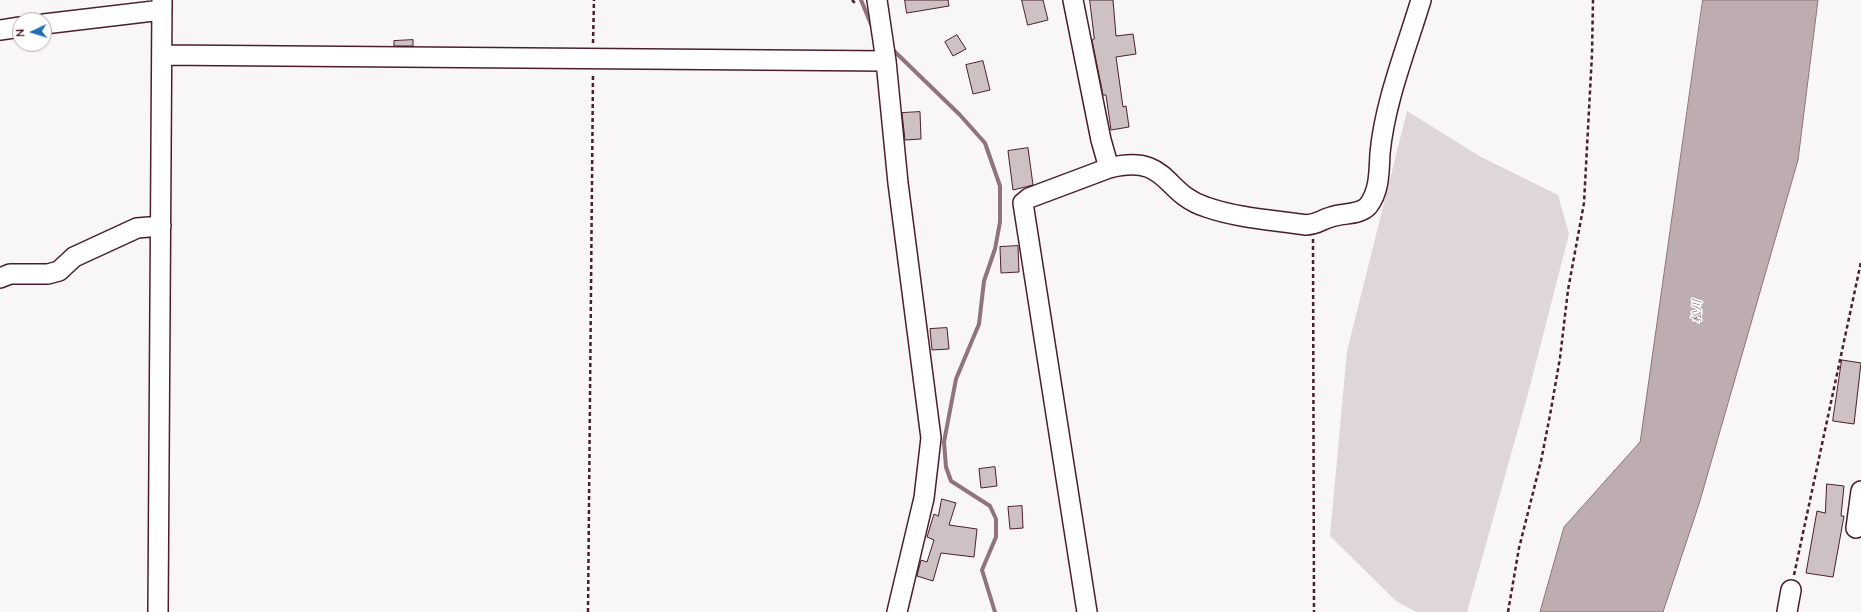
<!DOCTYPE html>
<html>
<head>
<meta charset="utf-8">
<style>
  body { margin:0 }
  #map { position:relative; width:1861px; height:612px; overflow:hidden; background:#f8f6f7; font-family:"Architects Daughter",sans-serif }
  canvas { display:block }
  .north { position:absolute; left:12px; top:12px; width:40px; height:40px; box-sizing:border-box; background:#fff; border:1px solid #b7a5aa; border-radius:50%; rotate:266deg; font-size:11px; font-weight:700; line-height:16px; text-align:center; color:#4a1f2b }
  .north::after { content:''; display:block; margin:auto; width:14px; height:18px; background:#1f6fb2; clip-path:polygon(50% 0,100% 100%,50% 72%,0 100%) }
</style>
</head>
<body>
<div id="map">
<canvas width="1861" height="612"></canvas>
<div class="north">N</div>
</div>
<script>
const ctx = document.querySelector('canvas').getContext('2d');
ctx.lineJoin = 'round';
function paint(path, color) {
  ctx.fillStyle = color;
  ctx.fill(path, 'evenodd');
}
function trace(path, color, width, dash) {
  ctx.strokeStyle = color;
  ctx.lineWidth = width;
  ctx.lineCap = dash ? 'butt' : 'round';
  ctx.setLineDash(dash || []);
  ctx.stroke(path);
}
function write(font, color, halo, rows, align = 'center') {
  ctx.font = font + ' "Architects Daughter","Klee One",sans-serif';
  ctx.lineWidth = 3;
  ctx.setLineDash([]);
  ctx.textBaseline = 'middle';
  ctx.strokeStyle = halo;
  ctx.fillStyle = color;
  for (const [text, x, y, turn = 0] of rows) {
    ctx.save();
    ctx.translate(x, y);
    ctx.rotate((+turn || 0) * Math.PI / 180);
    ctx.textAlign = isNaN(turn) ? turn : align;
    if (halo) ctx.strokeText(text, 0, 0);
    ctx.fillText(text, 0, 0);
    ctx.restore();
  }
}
const green = new Path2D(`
  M 1407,111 L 1481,157 L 1558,195 L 1569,234 L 1529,390 L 1467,612 L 1416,612 L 1396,601 L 1330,536 L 1347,351 Z`);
const water = new Path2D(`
  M 1703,0 L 1818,0 L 1798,160 L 1699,504 L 1663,612 L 1540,612 L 1564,527 L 1640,442 Z`);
const stream = new Path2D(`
  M 861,0 L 873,29
  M 891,48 L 960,115 L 985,143 L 1000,186 L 1000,222 L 995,249 L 984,281 L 979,324 L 956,379 L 944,442 L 946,467 L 951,481 L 990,506 L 996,519 L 996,537 L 982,570 L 995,612`);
const building = new Path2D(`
  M 905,0 L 948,0 L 949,6 L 907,13 Z
  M 1022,0 L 1043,0 L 1048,20 L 1028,25 Z
  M 1090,0 L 1113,0 L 1116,36 L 1133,34 L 1136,54 L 1116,57 L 1123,107 L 1126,106 L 1129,127 L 1111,130 L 1106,95 L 1103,95 L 1092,40 L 1094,39 Z
  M 957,35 L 966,49 L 953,56 L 945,42 Z
  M 413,40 L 413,46 L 394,46 L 394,41 Z
  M 983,61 L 990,90 L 973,94 L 966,65 Z
  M 920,112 L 921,139 L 905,140 L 902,113 Z
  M 1028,148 L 1033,185 L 1013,190 L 1008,151 Z
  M 1018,246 L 1019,272 L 1001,273 L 1000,247 Z
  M 947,328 L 949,349 L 932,350 L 930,329 Z
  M 1842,360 L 1861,363 L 1854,424 L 1833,421 Z
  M 995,467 L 997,486 L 981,488 L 979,469 Z
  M 1827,484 L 1844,486 L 1841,516 L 1844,516 L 1833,577 L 1806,573 L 1817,511 L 1825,513 Z
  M 942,499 L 956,503 L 949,525 L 977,529 L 974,557 L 941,553 L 933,581 L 917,576 L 921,560 L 927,562 L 934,540 L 927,537 L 934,514 L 938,516 Z
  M 1022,506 L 1023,528 L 1010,529 L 1008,507 Z`);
const path = new Path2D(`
  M 852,0 L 855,3
  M 593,43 L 594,0
  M 1313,239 L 1314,612
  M 1794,575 L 1861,262
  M 588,612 L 593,74
  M 1508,612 L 1519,548 L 1541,461 L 1550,415 L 1560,358 L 1568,290 L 1584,203 L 1592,54 L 1593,0`);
const minor = new Path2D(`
  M 877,0 L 886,61 L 898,183 L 931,438 L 924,498 L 897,612
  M 1073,0 L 1101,140 L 1109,168
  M 44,24 L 162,10
  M 0,30 L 20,27
  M 162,55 L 886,61
  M 0,278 L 10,274 L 48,274 L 59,271 L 74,257 L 137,228 L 161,226
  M 1856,528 L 1861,491
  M 158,612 L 162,0
  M 1087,612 L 1023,203 L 1029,198 L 1109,168 C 1169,153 1163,194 1206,207 C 1237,218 1273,220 1306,225 C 1319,224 1320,220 1331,217 C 1342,213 1360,215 1368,206 C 1380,191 1379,170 1380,153 C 1385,101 1406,50 1421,0
  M 1787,612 L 1791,590`);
const waterNames = [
  ["松川",1698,311,-87]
];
paint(green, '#ded6d9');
paint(water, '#bdadb0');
trace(water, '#8f747b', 1);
trace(stream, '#8f747b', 4);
paint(building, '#cdc1c4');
trace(building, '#4a1f2b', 1);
trace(minor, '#4a1f2b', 22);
trace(path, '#4a1f2b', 2.5, [4, 3]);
trace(minor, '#fff', 19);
write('italic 12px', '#72515a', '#fff', waterNames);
</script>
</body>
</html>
